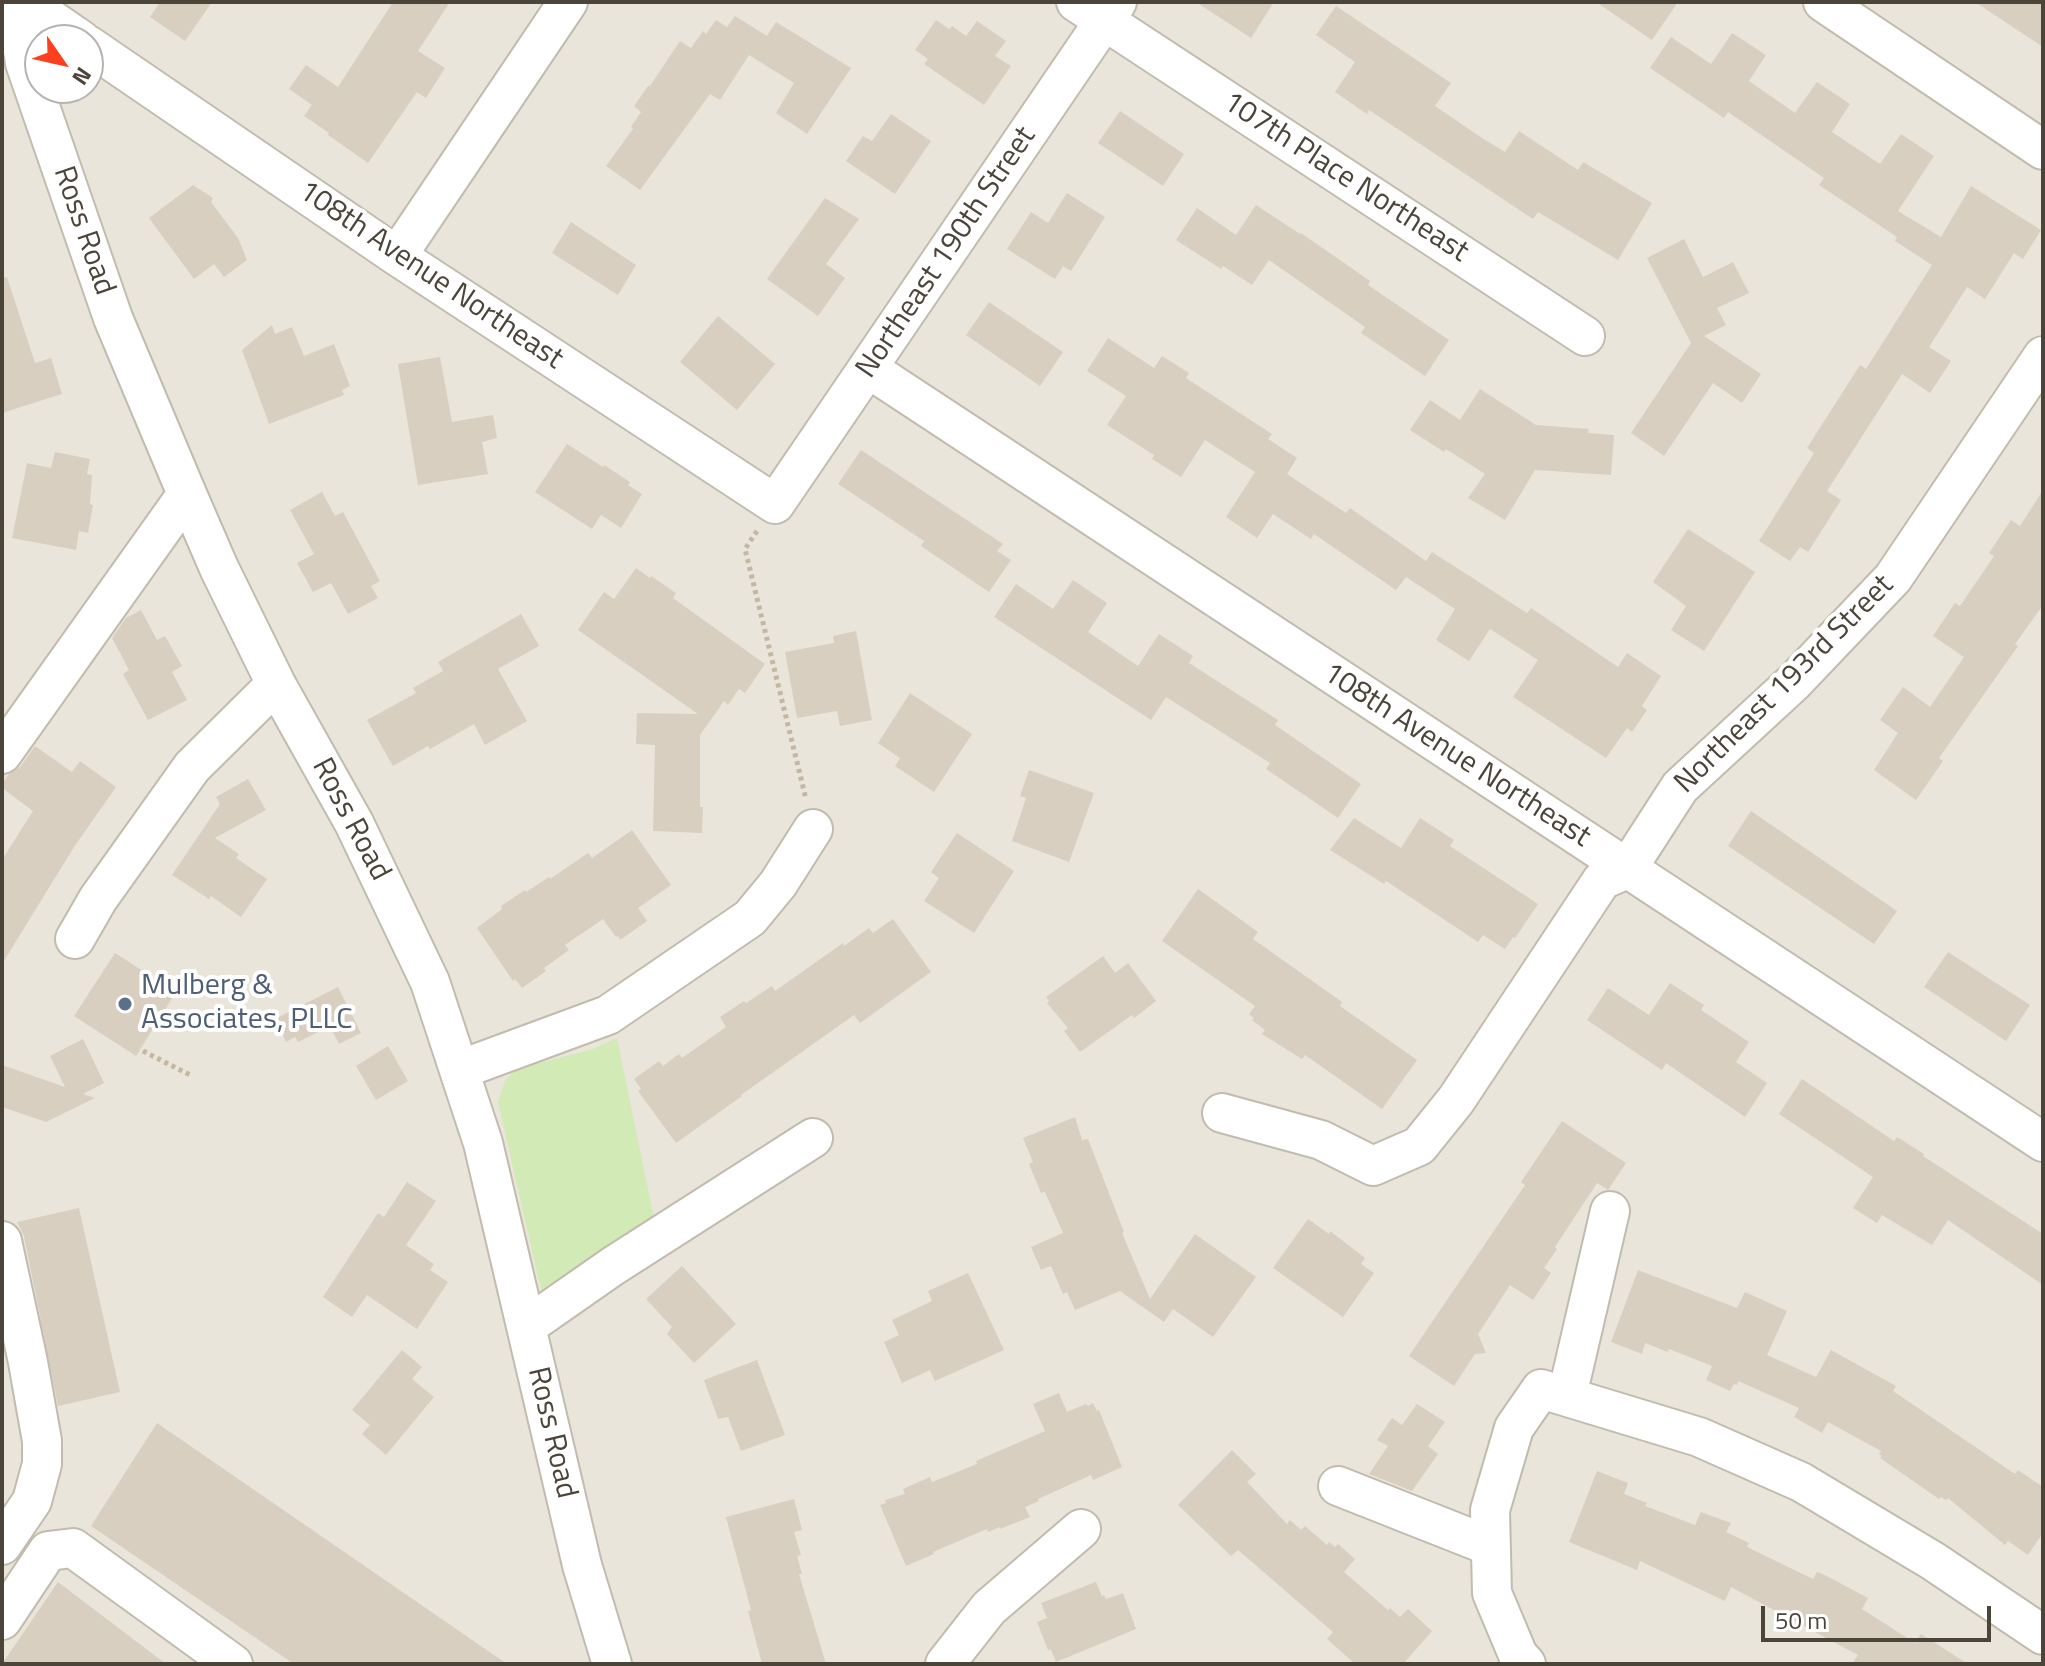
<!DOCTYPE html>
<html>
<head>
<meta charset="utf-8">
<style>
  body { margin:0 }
  #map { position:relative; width:2045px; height:1666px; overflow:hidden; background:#f6f3ec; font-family:"Titillium Web",sans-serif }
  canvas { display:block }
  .frame { position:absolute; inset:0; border:4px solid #4b4439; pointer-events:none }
  .north { position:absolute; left:24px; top:24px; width:80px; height:80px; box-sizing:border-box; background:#fff; border:2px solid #b7b4b0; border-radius:50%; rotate:124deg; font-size:22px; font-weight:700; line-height:32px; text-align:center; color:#4b4439 }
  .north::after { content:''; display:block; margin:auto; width:28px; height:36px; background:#fc3f1d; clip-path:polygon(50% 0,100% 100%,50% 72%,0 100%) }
  .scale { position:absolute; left:1761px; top:1606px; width:230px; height:36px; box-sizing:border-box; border:4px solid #4b4439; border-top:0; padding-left:10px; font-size:24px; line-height:28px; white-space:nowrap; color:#4b4439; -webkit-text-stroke:6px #fff; paint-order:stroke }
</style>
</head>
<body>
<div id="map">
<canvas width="2045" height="1666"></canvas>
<div class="frame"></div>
<div class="north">N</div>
<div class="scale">50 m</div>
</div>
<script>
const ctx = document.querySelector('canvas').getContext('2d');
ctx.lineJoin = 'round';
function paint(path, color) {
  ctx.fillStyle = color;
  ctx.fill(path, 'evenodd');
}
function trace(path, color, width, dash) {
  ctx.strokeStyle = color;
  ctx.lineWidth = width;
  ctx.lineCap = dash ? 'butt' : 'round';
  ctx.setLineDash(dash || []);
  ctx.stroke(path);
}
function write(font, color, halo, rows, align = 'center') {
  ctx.font = font + ' "Titillium Web",sans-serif';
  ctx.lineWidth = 8;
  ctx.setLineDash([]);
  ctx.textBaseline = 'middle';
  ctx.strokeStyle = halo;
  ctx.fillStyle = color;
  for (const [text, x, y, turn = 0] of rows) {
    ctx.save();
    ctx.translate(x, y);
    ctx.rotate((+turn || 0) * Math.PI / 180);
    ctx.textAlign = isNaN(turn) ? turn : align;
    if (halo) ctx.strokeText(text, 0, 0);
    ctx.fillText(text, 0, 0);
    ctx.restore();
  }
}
const residential = new Path2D(`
  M 15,2 L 2043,2 L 2043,1664 L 2,1664 L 2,47 L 24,62 ZM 40,40 L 88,40 L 88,88 L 40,88 Z`);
const green = new Path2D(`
  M 617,1038 L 655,1223 L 542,1294 L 498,1102 L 505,1081 L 516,1069 L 593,1049 Z`);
const building = new Path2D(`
  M 160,2 L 212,2 L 185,41 L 150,17 Z
  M 393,2 L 450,2 L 418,51 L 445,68 L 426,98 L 417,92 L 368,163 L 328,135 L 329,133 L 304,116 L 312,105 L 289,89 L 306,65 L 338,87 Z
  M 1196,2 L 1274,2 L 1251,38 Z
  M 1596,2 L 1678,2 L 1652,40 Z
  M 1975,2 L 2043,2 L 2043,47 Z
  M 1336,6 L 1451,83 L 1435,106 L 1482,138 L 1505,152 L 1519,131 L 1578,170 L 1583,162 L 1652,203 L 1618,260 L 1538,212 L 1533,219 L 1369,110 L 1367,114 L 1335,92 L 1355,62 L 1316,35 Z
  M 735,16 L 767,36 L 776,22 L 851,68 L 807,134 L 776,113 L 794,83 L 749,55 L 720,100 L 710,94 L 640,190 L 606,166 L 633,129 L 631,127 L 641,112 L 634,106 L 648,86 L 650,86 L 680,41 L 691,48 L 703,31 L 706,34 L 716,20 L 727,27 Z
  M 936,20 L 949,29 L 952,26 L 966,36 L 977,21 L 1006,41 L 995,56 L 1011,66 L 984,105 L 924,64 L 928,59 L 915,50 Z
  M 1732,33 L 1766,55 L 1749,81 L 1795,113 L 1817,82 L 1850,104 L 1832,132 L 1880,164 L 1901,134 L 1934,156 L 1898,211 L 1941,237 L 1971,186 L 2041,230 L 2023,259 L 2014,253 L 1985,299 L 1967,287 L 1929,347 L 1951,361 L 1930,393 L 1902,374 L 1827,491 L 1841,500 L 1808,552 L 1800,547 L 1790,561 L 1759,541 L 1814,453 L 1807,448 L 1860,365 L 1866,369 L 1932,265 L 1895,241 L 1897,237 L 1819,185 L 1824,178 L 1728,112 L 1724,118 L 1650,68 L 1671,37 L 1711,64 Z
  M 1120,111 L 1184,154 L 1163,186 L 1098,143 Z
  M 891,114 L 931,141 L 895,194 L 846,161 L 863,136 L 872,141 Z
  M 193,185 L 213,198 L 211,202 L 238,238 L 247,260 L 224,277 L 214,264 L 194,279 L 149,218 Z
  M 1067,193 L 1105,217 L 1071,271 L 1063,266 L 1055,279 L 1007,249 L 1031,212 L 1048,223 Z
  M 825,198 L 859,219 L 826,264 L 845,278 L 818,316 L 767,279 Z
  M 1256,205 L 1300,234 L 1301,233 L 1370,281 L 1368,285 L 1449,340 L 1425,376 L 1361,333 L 1365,327 L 1269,260 L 1252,285 L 1223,266 L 1221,269 L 1176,240 L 1197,208 L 1236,235 Z
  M 571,222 L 636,265 L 618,295 L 552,253 Z
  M 1684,239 L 1703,277 L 1733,262 L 1749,293 L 1717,308 L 1726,325 L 1704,336 L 1761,374 L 1742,403 L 1713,383 L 1664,456 L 1631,433 L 1691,343 L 1647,258 Z
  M 7,277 L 35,363 L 51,358 L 62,394 L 2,413 L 2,278 Z
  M 989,302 L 1063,352 L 1040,386 L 966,335 Z
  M 718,316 L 775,364 L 737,410 L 680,362 Z
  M 272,325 L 275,334 L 292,327 L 304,356 L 334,344 L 350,386 L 342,390 L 344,395 L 269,424 L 242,350 Z
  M 1108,338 L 1154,368 L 1162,356 L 1189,373 L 1186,378 L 1272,434 L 1268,439 L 1297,458 L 1287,474 L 1346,513 L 1350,508 L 1426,561 L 1432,552 L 1527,613 L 1531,608 L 1618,667 L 1627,653 L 1661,676 L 1642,706 L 1647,710 L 1632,732 L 1627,728 L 1606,758 L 1513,697 L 1538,660 L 1490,629 L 1469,661 L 1436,640 L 1455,609 L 1406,577 L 1396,590 L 1314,534 L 1311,539 L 1273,514 L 1257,538 L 1226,517 L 1255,472 L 1205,440 L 1181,477 L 1152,459 L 1154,455 L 1107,425 L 1126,396 L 1087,371 Z
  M 440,357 L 452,422 L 493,415 L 497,438 L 482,442 L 488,474 L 418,485 L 398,364 Z
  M 1480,389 L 1536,425 L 1589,429 L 1588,433 L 1614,435 L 1611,475 L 1535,470 L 1505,520 L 1468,498 L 1485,474 L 1446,449 L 1444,452 L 1410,430 L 1430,400 L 1460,420 Z
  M 567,444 L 603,467 L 604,465 L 630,482 L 628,485 L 642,494 L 621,528 L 601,515 L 592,529 L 535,492 Z
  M 861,450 L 1003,544 L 997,551 L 1011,560 L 989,592 L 921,546 L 924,541 L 838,484 Z
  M 55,452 L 90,459 L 87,474 L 92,475 L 90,504 L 93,505 L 88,533 L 79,531 L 76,550 L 12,538 L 27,463 L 51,468 Z
  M 2043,490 L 2043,605 L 2015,644 L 2018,646 L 1939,758 L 1943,761 L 1916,800 L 1874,770 L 1898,733 L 1880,720 L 1903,687 L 1930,707 L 1964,657 L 1933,636 L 1955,603 L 1960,606 L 1994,556 L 1989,553 L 2011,520 L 2020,526 Z
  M 322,492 L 335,516 L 343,512 L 380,581 L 371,586 L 378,598 L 348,614 L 331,583 L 313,592 L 297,563 L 314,554 L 290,510 Z
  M 1688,529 L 1755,572 L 1704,651 L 1671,630 L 1686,606 L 1653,582 Z
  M 636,568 L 650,578 L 651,576 L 676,593 L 673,598 L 765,664 L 745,693 L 739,689 L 728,705 L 724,701 L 700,735 L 700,807 L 703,807 L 702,833 L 653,831 L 655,745 L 636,744 L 637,713 L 698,714 L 578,630 L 604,592 L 614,599 Z
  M 1073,580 L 1107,603 L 1088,632 L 1138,666 L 1159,634 L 1193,656 L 1189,663 L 1278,720 L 1275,725 L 1361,784 L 1338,818 L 1266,769 L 1270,763 L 1166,697 L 1151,720 L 994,617 L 1016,584 L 1053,609 Z
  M 141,610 L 157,640 L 165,636 L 182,666 L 172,672 L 187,700 L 148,720 L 123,674 L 129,670 L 112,638 L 126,618 Z
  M 521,614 L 539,646 L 498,669 L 527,721 L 485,745 L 474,724 L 430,749 L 428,746 L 393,766 L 367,720 L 416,693 L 413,688 L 443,671 L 438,662 Z
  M 856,631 L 872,720 L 840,726 L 837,711 L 797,718 L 785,652 L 834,643 L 833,636 Z
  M 910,693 L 972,734 L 934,792 L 895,766 L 900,758 L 878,743 Z
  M 35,746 L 72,772 L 80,761 L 116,787 L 74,847 L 2,964 L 2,860 L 33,811 L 2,788 L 2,784 L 9,774 L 20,767 Z
  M 1029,770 L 1094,793 L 1069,862 L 1012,841 L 1026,798 L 1020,796 Z
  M 248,779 L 266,810 L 215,838 L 239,854 L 236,858 L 267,879 L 241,917 L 211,896 L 209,899 L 172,875 L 220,804 L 216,797 Z
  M 1751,811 L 1897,911 L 1874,944 L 1728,846 Z
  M 1354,818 L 1401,848 L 1420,818 L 1454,840 L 1450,846 L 1538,904 L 1515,938 L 1513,937 L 1505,949 L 1483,935 L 1478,942 L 1386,881 L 1384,884 L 1330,850 Z
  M 632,830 L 671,885 L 638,908 L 647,921 L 620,940 L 618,936 L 616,937 L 603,919 L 565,945 L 569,950 L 544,968 L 546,971 L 522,988 L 515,979 L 513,981 L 477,928 L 502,909 L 501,906 L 525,890 L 526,892 L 549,877 L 550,879 L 588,853 L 592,858 Z
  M 957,833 L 1014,871 L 974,933 L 924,901 L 939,878 L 931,872 Z
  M 1198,889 L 1258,932 L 1253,939 L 1342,1002 L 1340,1006 L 1417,1060 L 1382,1109 L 1305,1055 L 1302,1059 L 1262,1034 L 1265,1030 L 1252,1020 L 1254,1018 L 1249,1014 L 1255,1006 L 1162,941 Z
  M 893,919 L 931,972 L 860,1023 L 854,1015 L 741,1095 L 742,1096 L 676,1143 L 638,1091 L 641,1089 L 634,1079 L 659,1061 L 663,1066 L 679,1054 L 682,1058 L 726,1027 L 720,1017 L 744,1001 L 746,1003 L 772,986 L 775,991 L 843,943 L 844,946 L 869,928 L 873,933 Z
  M 1948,952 L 2030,1005 L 2006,1041 L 1924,987 Z
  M 115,953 L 176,992 L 136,1056 L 74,1016 Z
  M 1103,956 L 1115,973 L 1128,963 L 1156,1001 L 1134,1018 L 1132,1015 L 1080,1052 L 1064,1031 L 1068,1028 L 1047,1003 L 1049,1001 L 1046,997 Z
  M 1670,983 L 1704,1005 L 1701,1010 L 1749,1042 L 1736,1062 L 1767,1083 L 1745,1117 L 1666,1063 L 1662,1070 L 1587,1020 L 1608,988 L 1649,1015 Z
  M 338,987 L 361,1033 L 339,1044 L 330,1026 L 298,1042 L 295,1037 L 286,1042 L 275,1019 Z
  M 83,1039 L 104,1083 L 83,1094 L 95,1098 L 46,1122 L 2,1107 L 2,1065 L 65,1087 L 50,1056 Z
  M 388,1046 L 408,1081 L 376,1100 L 356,1066 Z
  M 1802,1079 L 1894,1141 L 1897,1137 L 1924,1154 L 1923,1156 L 2043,1234 L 2043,1285 L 1948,1220 L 1932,1245 L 1882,1215 L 1877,1223 L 1853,1208 L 1873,1177 L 1779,1114 Z
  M 1075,1117 L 1082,1140 L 1088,1139 L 1124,1232 L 1122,1233 L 1150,1299 L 1195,1234 L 1256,1277 L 1213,1337 L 1173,1309 L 1164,1322 L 1120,1291 L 1075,1310 L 1067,1292 L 1063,1294 L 1051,1266 L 1041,1270 L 1031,1247 L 1063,1233 L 1045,1192 L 1041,1193 L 1029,1164 L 1033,1162 L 1023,1138 Z
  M 1562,1121 L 1626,1163 L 1608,1190 L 1597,1183 L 1555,1247 L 1557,1249 L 1544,1268 L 1551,1273 L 1533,1300 L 1510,1285 L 1478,1334 L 1486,1353 L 1475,1354 L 1454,1386 L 1409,1356 L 1525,1185 L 1521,1182 Z
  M 407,1182 L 436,1201 L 406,1245 L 434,1264 L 430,1270 L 448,1282 L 417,1329 L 367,1295 L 352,1317 L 323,1297 L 378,1213 L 384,1217 Z
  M 79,1208 L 120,1392 L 58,1406 L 24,1236 L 17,1222 Z
  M 1308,1219 L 1329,1234 L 1330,1231 L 1365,1258 L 1361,1264 L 1374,1273 L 1343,1317 L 1273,1268 Z
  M 682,1266 L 736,1324 L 694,1363 L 667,1334 L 672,1327 L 646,1299 Z
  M 1638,1270 L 1737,1308 L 1745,1292 L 1787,1311 L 1767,1355 L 1816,1377 L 1831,1350 L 1896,1386 L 1893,1391 L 2015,1474 L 2018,1470 L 2043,1487 L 2043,1533 L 2028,1555 L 2008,1541 L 2005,1545 L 1948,1498 L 1946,1500 L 1941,1497 L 1939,1499 L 1880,1458 L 1882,1456 L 1879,1454 L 1881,1451 L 1828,1422 L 1822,1433 L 1794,1417 L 1799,1408 L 1738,1381 L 1737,1385 L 1734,1384 L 1730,1391 L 1706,1380 L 1712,1366 L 1669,1349 L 1668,1352 L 1645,1343 L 1642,1354 L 1611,1342 Z
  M 968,1273 L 1004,1350 L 935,1381 L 930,1370 L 902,1383 L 884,1342 L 899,1335 L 892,1320 L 932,1301 L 928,1291 Z
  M 402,1350 L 422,1367 L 412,1379 L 434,1397 L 386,1455 L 362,1434 L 370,1425 L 352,1410 Z
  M 757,1360 L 785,1435 L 741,1451 L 728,1417 L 718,1419 L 704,1380 Z
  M 1059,1393 L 1067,1412 L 1086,1404 L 1088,1406 L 1093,1403 L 1097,1411 L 1099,1410 L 1122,1467 L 1093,1480 L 1091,1475 L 1038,1499 L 1039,1501 L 1025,1507 L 1030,1517 L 1000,1529 L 1000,1527 L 988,1532 L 987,1529 L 933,1552 L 934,1554 L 906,1566 L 880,1505 L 886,1503 L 885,1500 L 905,1494 L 903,1489 L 930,1477 L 932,1482 L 977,1464 L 976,1461 L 1045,1431 L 1033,1404 Z
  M 1417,1404 L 1445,1422 L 1428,1446 L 1438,1454 L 1412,1491 L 1369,1474 L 1388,1446 L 1377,1440 L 1392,1418 L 1402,1425 Z
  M 157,1423 L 507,1664 L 294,1664 L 91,1526 Z
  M 1232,1450 L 1256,1474 L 1247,1482 L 1287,1524 L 1290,1520 L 1301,1530 L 1305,1526 L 1327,1545 L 1329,1542 L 1335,1547 L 1338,1544 L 1355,1559 L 1344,1572 L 1388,1610 L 1390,1608 L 1400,1617 L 1408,1609 L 1432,1631 L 1403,1664 L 1355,1664 L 1327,1639 L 1333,1632 L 1238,1550 L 1231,1556 L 1178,1505 Z
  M 1597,1471 L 1628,1483 L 1624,1494 L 1647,1503 L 1645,1506 L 1695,1525 L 1701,1512 L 1731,1523 L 1726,1532 L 1749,1543 L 1747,1547 L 1813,1579 L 1817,1572 L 1823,1574 L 1868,1598 L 1862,1609 L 1915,1643 L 1921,1634 L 1968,1664 L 1852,1664 L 1858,1655 L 1731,1587 L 1725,1601 L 1640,1561 L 1637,1570 L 1569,1542 Z
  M 794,1499 L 802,1530 L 794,1532 L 801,1555 L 797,1556 L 802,1574 L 799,1574 L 826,1664 L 762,1664 L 748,1611 L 751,1610 L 726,1517 Z
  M 58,1582 L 166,1664 L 2,1664 Z
  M 1096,1582 L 1102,1596 L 1104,1595 L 1106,1599 L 1123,1593 L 1136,1629 L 1056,1662 L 1051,1650 L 1048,1650 L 1037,1622 L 1047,1618 L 1041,1603 Z`);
const path = new Path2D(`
  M 757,531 L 745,549 L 806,799
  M 143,1051 L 192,1076`);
const minor = new Path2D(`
  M 15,2 L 25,63 L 113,318 L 187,494 L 219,568 L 276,684 L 354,823 L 430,982 L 483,1143 L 582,1565 L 612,1664
  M 26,2 L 81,40
  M 1076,2 L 1585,336
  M 1823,2 L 2043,150
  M 88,45 L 397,256 L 775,504 L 1117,2
  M 397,256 L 568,2
  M 869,369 L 2043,1142
  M 2,754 L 187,494
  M 75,939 L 98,899 L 192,767 L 276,684
  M 459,1070 L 608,1015 L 750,918 L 778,884 L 813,829
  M 1222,1113 L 1321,1140 L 1373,1166 L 1419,1146 L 1456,1100 L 1602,880 L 1627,869 L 1680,787 L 1794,682 L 1893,578 L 2043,356
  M 2,1241 L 28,1362 L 42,1441 L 42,1464 L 32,1501 L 2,1545
  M 527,1326 L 613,1266 L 813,1138
  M 1567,1396 L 1610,1211
  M 1338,1486 L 1490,1546
  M 2,1620 L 48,1551 L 73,1548 L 233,1664
  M 945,1664 L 989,1608 L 1081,1529
  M 1526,1664 L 1518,1655 L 1492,1593 L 1490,1510 L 1514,1428 L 1541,1389 L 1699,1437 L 1801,1482 L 1933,1561 L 2043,1635`);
const markers = [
  [125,1004,8,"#5c6f8a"]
];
const streetNames = [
  ["107th Place Northeast",1345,178,33],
  ["Ross Road",83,231,71],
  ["Northeast 190th Street",947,253,-56],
  ["108th Avenue Northeast",430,276,34],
  ["Northeast 193rd Street",1785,685,-45],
  ["108th Avenue Northeast",1456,756,33],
  ["Ross Road",350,820,62],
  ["Ross Road",551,1433,77]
];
const serviceNames = [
  ["Mulberg &",141,987],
  ["Associates, PLLC",141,1021]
];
paint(residential, '#eae5da');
paint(green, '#d2eab5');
paint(building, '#d8cfc1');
trace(minor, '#c2bbae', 42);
trace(path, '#c4b79f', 5, [4, 4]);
trace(minor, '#fff', 38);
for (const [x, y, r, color] of markers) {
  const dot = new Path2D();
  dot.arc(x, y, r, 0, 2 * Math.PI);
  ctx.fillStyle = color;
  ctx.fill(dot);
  trace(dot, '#fff', 3);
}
write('30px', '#4b4439', '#fff', streetNames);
write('30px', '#4e5e75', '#fff', serviceNames, 'left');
</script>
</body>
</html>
